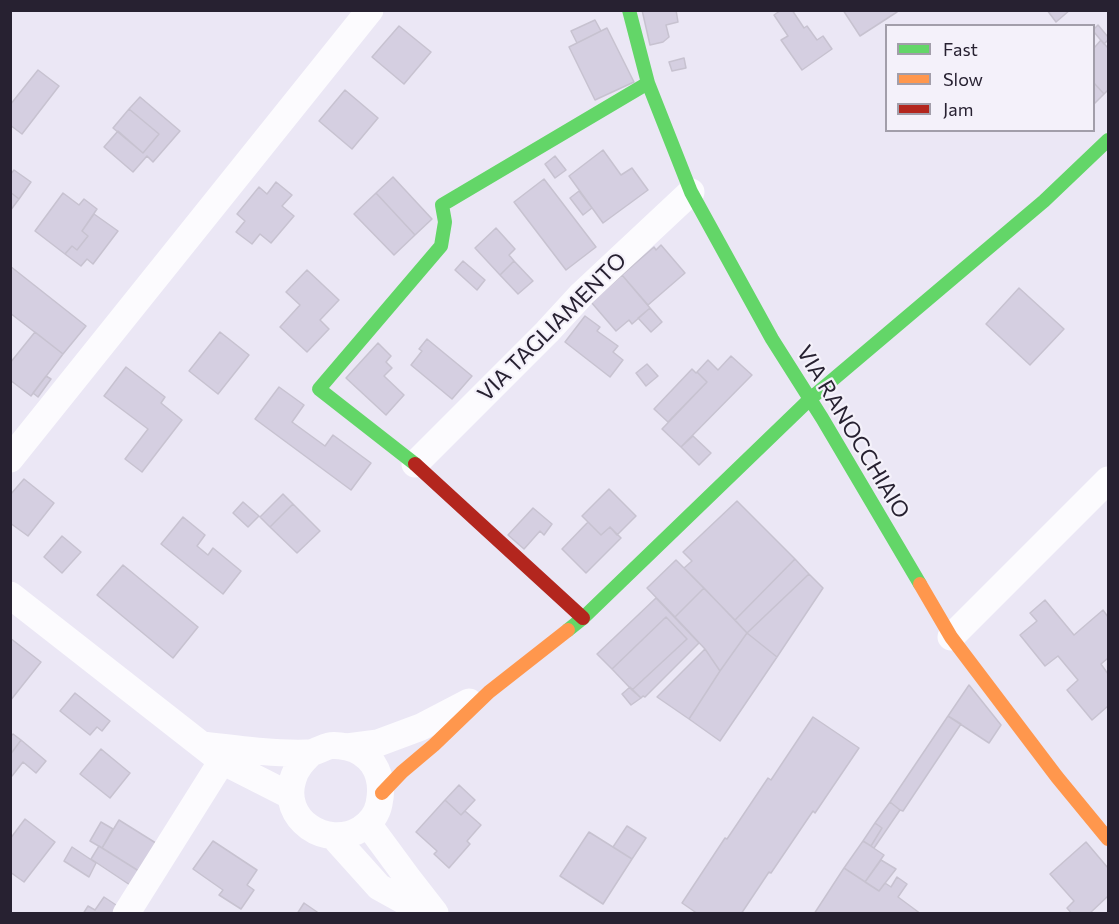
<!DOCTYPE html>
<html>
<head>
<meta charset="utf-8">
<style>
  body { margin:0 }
  #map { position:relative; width:1119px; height:924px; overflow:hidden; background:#ebe7f5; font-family:Commissioner,sans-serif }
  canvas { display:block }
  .frame { position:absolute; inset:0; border:12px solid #272131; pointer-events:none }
  .legend { position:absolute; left:885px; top:24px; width:210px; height:108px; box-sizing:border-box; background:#f4f1fa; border:2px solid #a29eaa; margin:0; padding:8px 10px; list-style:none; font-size:18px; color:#272131 }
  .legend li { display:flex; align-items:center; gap:12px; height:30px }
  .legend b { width:30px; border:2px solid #a29eaa }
</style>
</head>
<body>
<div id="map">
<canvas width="1119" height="924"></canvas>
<div class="frame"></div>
<ul class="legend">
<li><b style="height:8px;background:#63d668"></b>Fast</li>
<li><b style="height:8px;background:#ff974d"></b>Slow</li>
<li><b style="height:8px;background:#b3261e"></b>Jam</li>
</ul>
</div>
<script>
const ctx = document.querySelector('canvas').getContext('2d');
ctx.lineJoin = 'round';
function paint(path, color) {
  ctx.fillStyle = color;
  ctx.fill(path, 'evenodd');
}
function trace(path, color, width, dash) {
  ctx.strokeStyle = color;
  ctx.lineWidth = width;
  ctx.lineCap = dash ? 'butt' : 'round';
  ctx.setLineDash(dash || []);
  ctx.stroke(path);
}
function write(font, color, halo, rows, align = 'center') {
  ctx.font = font + ' Commissioner,sans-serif';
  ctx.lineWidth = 4.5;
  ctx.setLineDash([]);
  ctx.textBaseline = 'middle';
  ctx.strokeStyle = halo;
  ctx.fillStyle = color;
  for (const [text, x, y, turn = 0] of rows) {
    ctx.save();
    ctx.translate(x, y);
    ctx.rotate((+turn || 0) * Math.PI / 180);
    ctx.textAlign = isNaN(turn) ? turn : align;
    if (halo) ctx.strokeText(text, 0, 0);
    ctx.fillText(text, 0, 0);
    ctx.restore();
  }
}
const building = new Path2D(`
  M 642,10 L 676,10 L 678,22 L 666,25 L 669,37 L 663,42 L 650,45 Z
  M 781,10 L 792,10 L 804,28 L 807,26 L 817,40 L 823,36 L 832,49 L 802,70 L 781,40 L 788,36 L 774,15 Z
  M 843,10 L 896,10 L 897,12 L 860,36 Z
  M 1047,10 L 1070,10 L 1056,22 Z
  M 595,20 L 601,31 L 577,43 L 571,31 Z
  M 1098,25 L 1108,37 L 1108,40 L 1104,44 L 1094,32 L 1094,29 Z
  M 399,26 L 431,52 L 404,84 L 372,57 Z
  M 607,28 L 634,82 L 595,100 L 569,47 Z
  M 1101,40 L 1108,48 L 1108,90 L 1104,94 L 1094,83 L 1094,48 Z
  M 684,58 L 686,68 L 672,71 L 669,62 Z
  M 38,70 L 59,86 L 22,134 L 10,125 L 10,105 Z
  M 1094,83 L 1104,94 L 1094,104 Z
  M 345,90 L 378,118 L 352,149 L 319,121 Z
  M 140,97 L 180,131 L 153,162 L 147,156 L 133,172 L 104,147 L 118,131 L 143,153 L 159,134 L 129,109 Z
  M 129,109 L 159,134 L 143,153 L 113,128 Z
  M 603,150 L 621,175 L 632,168 L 648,190 L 603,223 L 569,176 Z
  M 555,156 L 566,170 L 555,178 L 545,164 Z
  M 14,170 L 31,182 L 19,199 L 10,192 L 10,175 Z
  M 393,177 L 432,219 L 415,235 L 376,193 Z
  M 544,179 L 596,247 L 566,270 L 514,202 Z
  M 276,182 L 292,195 L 282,206 L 294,216 L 271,243 L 260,234 L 252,244 L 236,232 L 245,221 L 237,214 L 259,187 L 267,194 Z
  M 579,191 L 592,208 L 583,215 L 570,198 Z
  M 10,192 L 19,199 L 10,211 Z
  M 63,193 L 79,205 L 84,199 L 97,209 L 82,231 L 88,236 L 77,250 L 72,246 L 65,254 L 35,231 Z
  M 376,193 L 415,235 L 394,255 L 354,214 Z
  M 94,214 L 118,231 L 93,264 L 87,259 L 81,266 L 65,254 L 72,246 L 77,250 L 88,236 L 82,231 Z
  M 496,228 L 515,249 L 509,255 L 514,261 L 500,275 L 475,248 Z
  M 661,245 L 685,273 L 648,305 L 622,275 L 654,247 L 656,250 Z
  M 463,261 L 485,280 L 477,290 L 455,270 Z
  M 514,261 L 533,281 L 518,294 L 500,275 Z
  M 10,266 L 86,326 L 63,354 L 10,313 Z
  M 307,270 L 339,300 L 320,320 L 329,329 L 307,352 L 280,327 L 300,305 L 286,292 Z
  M 622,275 L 650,308 L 632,324 L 629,320 L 616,331 L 591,302 Z
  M 1019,288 L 1064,329 L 1030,365 L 986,324 Z
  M 650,308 L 662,322 L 651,332 L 638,318 Z
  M 585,316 L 600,327 L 597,331 L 618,346 L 613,352 L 623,360 L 610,377 L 565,342 Z
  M 35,332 L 63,354 L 31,396 L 10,380 L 10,363 Z
  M 220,332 L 249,355 L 218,394 L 189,371 Z
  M 427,339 L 472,376 L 452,399 L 411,365 L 422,351 L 419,349 Z
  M 378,343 L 391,356 L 386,362 L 392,368 L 384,376 L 404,395 L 386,415 L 346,378 Z
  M 731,356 L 752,375 L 681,447 L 662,429 L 707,382 L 697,372 L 708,360 L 718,370 Z
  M 647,364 L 658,376 L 646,386 L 636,373 Z
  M 126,367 L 165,397 L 161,403 L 182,420 L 142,472 L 125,459 L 148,429 L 104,396 Z
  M 692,369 L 696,373 L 697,372 L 707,382 L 668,422 L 654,409 Z
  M 46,376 L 51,379 L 38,397 L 33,393 Z
  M 279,387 L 304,405 L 292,422 L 325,446 L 333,435 L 371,463 L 351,490 L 255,419 Z
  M 693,436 L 711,453 L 699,465 L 681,447 Z
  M 24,479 L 54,503 L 28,536 L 10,523 L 10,495 Z
  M 609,489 L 636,516 L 617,535 L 610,527 L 601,535 L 582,516 Z
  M 283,494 L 293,504 L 270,527 L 260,517 Z
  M 737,501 L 795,559 L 735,620 L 684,568 L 692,561 L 683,552 Z
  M 243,502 L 259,516 L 248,527 L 233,513 Z
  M 293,504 L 320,531 L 297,553 L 270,527 Z
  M 533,508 L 552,524 L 544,535 L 540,531 L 524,549 L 508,535 Z
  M 183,517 L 205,535 L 197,546 L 208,555 L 213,548 L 241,571 L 223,594 L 161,544 Z
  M 588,522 L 601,535 L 610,527 L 621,538 L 586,573 L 562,549 Z
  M 62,536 L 81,552 L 62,573 L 44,557 Z
  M 795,559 L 809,574 L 747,633 L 735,620 Z
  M 676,560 L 704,588 L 675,617 L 647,588 Z
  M 123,565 L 198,627 L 173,658 L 97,595 Z
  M 809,574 L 823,588 L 777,657 L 747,633 Z
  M 704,588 L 747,633 L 720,671 L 705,649 L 675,617 Z
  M 656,598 L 699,643 L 645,697 L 643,696 L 641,698 L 632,690 L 687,639 L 666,617 L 612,669 L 597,654 Z
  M 1045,600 L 1074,635 L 1103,610 L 1108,617 L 1108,658 L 1101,664 L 1108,674 L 1108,706 L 1092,720 L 1067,690 L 1078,680 L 1058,656 L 1045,666 L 1020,635 L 1037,621 L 1030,613 Z
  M 666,617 L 687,639 L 632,690 L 612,669 Z
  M 747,633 L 777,657 L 720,741 L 689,719 L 720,671 Z
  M 10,638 L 41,662 L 10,701 Z
  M 705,649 L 720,671 L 689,719 L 657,697 Z
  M 969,685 L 1001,725 L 989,743 L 948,716 Z
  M 630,687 L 641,698 L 631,705 L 622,694 Z
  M 75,693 L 110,721 L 102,731 L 97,727 L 90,735 L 60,711 Z
  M 948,716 L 961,724 L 903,811 L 900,810 L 890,802 Z
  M 813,717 L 859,748 L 815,813 L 813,811 L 771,873 L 769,872 L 741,914 L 698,914 L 682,903 L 725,838 L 727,839 L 768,778 L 771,780 Z
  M 13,734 L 21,740 L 10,755 L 10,737 Z
  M 21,740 L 46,761 L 36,773 L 23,762 L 12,776 L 10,775 L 10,755 Z
  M 101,749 L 130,773 L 110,798 L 80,774 Z
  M 459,785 L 475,800 L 461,815 L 445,800 Z
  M 445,800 L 461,815 L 465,811 L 481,825 L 467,841 L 470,844 L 449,868 L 434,854 L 437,851 L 416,832 Z
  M 890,802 L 900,810 L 874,848 L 871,846 L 882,828 L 875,823 Z
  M 25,819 L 55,842 L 24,882 L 10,872 L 10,839 Z
  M 119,820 L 159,845 L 142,873 L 102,848 Z
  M 101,822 L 113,829 L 102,848 L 90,841 Z
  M 875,823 L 882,828 L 871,846 L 863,841 Z
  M 627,826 L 646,838 L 632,859 L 613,847 Z
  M 589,832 L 632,859 L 603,904 L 560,876 Z
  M 213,841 L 257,870 L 247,885 L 254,890 L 241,909 L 219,895 L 223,890 L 193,869 Z
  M 863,841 L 884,855 L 865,882 L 844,868 Z
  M 1086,842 L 1108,868 L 1108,896 L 1089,914 L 1072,914 L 1067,908 L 1074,901 L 1050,874 Z
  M 99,846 L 142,873 L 133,887 L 91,859 Z
  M 72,847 L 96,863 L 89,877 L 64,861 Z
  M 881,860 L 896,869 L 879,891 L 865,882 Z
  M 844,868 L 879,891 L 885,883 L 891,887 L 897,877 L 907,884 L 898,897 L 921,914 L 814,914 Z
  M 104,897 L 122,909 L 119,914 L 83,914 L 88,906 L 95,910 Z
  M 304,903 L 320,914 L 297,914 Z`);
const street = new Path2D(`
  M 10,459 L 370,10
  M 415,464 L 547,332 L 582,294 L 691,192
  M 10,595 L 222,761 L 291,796
  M 951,637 L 1108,480
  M 202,745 C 237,749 272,754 307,753 C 315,753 321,748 329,746 C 333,745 342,746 347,747 C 357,749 367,756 373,764 C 381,776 382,790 379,804 C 377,814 370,823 361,829 C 326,850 280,819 293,779 C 296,768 303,761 311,753
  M 347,747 L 378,743 L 421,727 L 469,702
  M 368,824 L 407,877 L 435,913
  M 334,837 L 379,887 L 428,914
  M 126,914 L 222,761`);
const fast = new Path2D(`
  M 629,10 L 648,83 L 691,192 L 772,339 L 822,418 L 920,584
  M 415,464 L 319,389 L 441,246 L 445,222 L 442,205 L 648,83
  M 568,630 L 583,618 L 810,399 L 1044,201 L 1108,140`);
const slow = new Path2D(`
  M 920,584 L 951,637 L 1057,777 L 1108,839
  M 382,793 L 402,772 L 434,745 L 489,692 L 568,630`);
const jam = new Path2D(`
  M 415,464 L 583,618`);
const streetNames = [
  ["VIA TAGLIAMENTO",552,327,-45],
  ["VIA RANOCCHIAIO",853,432,59]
];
paint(building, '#d5cfe1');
trace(building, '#c7c2d0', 1.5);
trace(street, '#fcfbfe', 27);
trace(fast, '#63d668', 14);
trace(slow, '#ff974d', 14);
trace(jam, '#b3261e', 14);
write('22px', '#272131', '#f4f1fa', streetNames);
</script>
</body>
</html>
